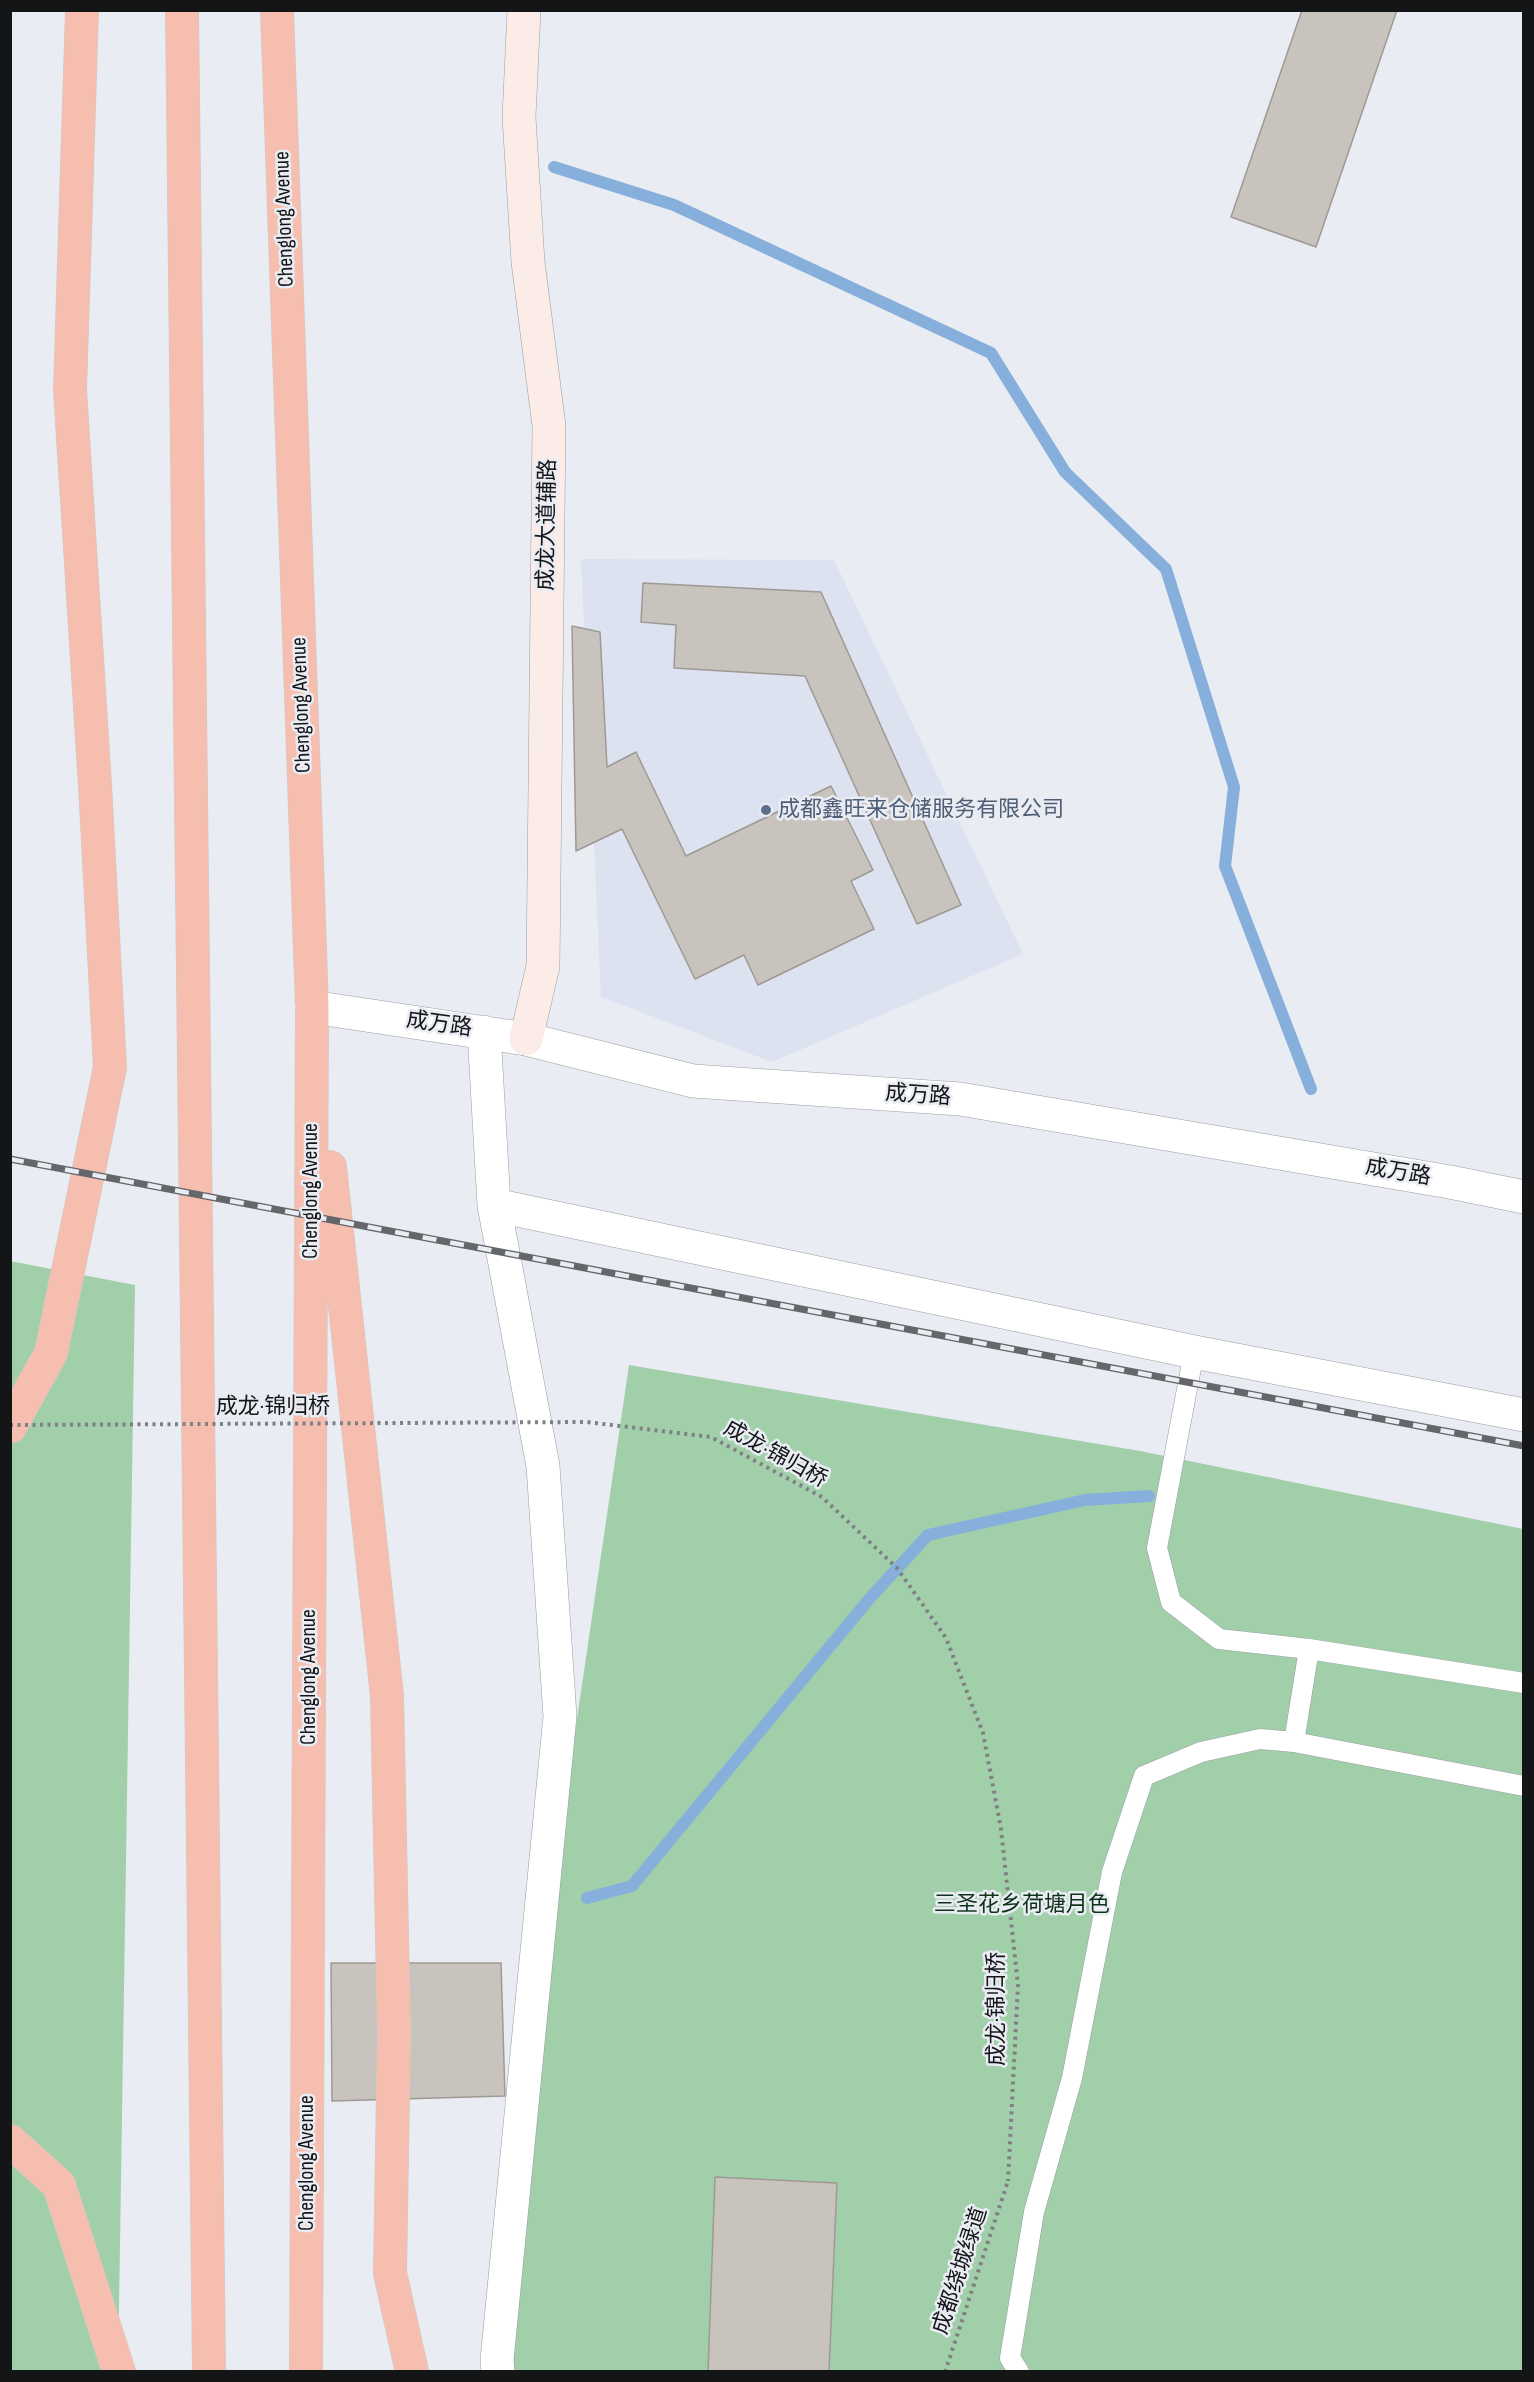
<!DOCTYPE html>
<html>
<head>
<meta charset="utf-8">
<style>
  body { margin:0 }
  #map { position:relative; width:1534px; height:2382px; overflow:hidden; background:#eaecf3; font-family:"Sofia Sans Condensed",sans-serif }
  canvas { display:block }
  .frame { position:absolute; inset:0; border:12px solid #141517; pointer-events:none }
</style>
</head>
<body>
<div id="map">
<canvas width="1534" height="2382"></canvas>
<div class="frame"></div>
</div>
<script>
const ctx = document.querySelector('canvas').getContext('2d');
ctx.lineJoin = 'round';
function paint(path, color) {
  ctx.fillStyle = color;
  ctx.fill(path, 'evenodd');
}
function trace(path, color, width, dash) {
  ctx.strokeStyle = color;
  ctx.lineWidth = width;
  ctx.lineCap = dash ? 'butt' : 'round';
  ctx.setLineDash(dash || []);
  ctx.stroke(path);
}
function write(font, color, halo, rows, align = 'center') {
  ctx.font = font + ' "Sofia Sans Condensed","Noto Sans SC",sans-serif';
  ctx.lineWidth = 5;
  ctx.setLineDash([]);
  ctx.textBaseline = 'middle';
  ctx.strokeStyle = halo;
  ctx.fillStyle = color;
  for (const [text, x, y, turn = 0] of rows) {
    ctx.save();
    ctx.translate(x, y);
    ctx.rotate((+turn || 0) * Math.PI / 180);
    ctx.textAlign = isNaN(turn) ? turn : align;
    if (halo) ctx.strokeText(text, 0, 0);
    ctx.fillText(text, 0, 0);
    ctx.restore();
  }
}
const built = new Path2D(`
  M 581,559 L 834,560 L 1023,954 L 772,1062 L 601,997 Z`);
const green = new Path2D(`
  M 10,1261 L 135,1285 L 118,2371 L 11,2371 Z
  M 629,1365 L 1140,1451 L 1523,1529 L 1523,2371 L 481,2372 Z`);
const stream = new Path2D(`
  M 554,167 L 674,205 L 991,353 L 1065,472 L 1166,569 L 1234,787 L 1225,866 L 1311,1089
  M 587,1898 L 632,1886 L 870,1598 L 928,1535 L 1085,1500 L 1149,1496`);
const building = new Path2D(`
  M 1302,10 L 1397,10 L 1316,247 L 1231,217 Z
  M 643,583 L 821,592 L 961,905 L 917,924 L 805,676 L 674,668 L 676,625 L 641,622 Z
  M 572,626 L 600,632 L 607,767 L 636,752 L 686,856 L 831,786 L 873,870 L 851,881 L 874,929 L 758,985 L 744,955 L 695,979 L 622,829 L 576,851 Z
  M 331,1963 L 501,1963 L 505,2096 L 332,2101 Z
  M 715,2177 L 837,2183 L 829,2372 L 708,2372 Z`);
const path = new Path2D(`
  M 945,2372 L 1008,2181`);
const lane = new Path2D(`
  M 1194,1352 L 1157,1548 L 1171,1602 L 1219,1639 L 1309,1649 L 1524,1683
  M 1309,1649 L 1294,1742 L 1524,1786
  M 1019,2372 L 1010,2358 L 1034,2212 L 1072,2078 L 1112,1872 L 1144,1776 L 1201,1752 L 1260,1739 L 1294,1742`);
const street = new Path2D(`
  M 312,1007 L 526,1039 L 693,1081 L 960,1099 L 1450,1182 L 1524,1197
  M 484,1032 L 494,1205 L 543,1466 L 560,1716 L 497,2360 L 498,2372
  M 494,1205 L 1194,1352 L 1524,1415`);
const secondary = new Path2D(`
  M 524,10 L 519,117 L 528,262 L 549,426 L 543,966 L 526,1039`);
const highway = new Path2D(`
  M 182,10 L 209,2372
  M 277,10 L 312,1007 L 306,2372
  M 330,1167 L 387,1696 L 394,2032 L 390,2273 L 412,2372
  M 10,1427 L 51,1353 L 110,1067 L 95,785 L 70,390 L 82,10
  M 10,2141 L 59,2185 L 119,2372`);
const rail = new Path2D(`
  M 10,1159 L 1524,1446`);
const pathBridge = new Path2D(`
  M 10,1425 L 587,1422 L 711,1437 L 822,1497 L 897,1568 L 946,1638 L 983,1733 L 1001,1829 L 1018,1985 L 1008,2181`);
const markers = [
  [766,810,6,"#5c6f8a"]
];
const streetNames = [
  ["Chenglong Avenue",285,219,-92],
  ["成龙大道辅路",548,525,-89],
  ["Chenglong Avenue",302,705,-92],
  ["成万路",439,1025,8],
  ["成万路",918,1096,4],
  ["成万路",1398,1173,10],
  ["Chenglong Avenue",311,1191,-90],
  ["成龙·锦归桥",273,1407],
  ["成龙·锦归桥",775,1455,29],
  ["Chenglong Avenue",309,1677,-90],
  ["成龙·锦归桥",997,2009,-90],
  ["Chenglong Avenue",307,2163,-90],
  ["成都绕城绿道",961,2271,-72]
];
const serviceNames = [
  ["成都鑫旺来仓储服务有限公司",778,810]
];
const parkNames = [
  ["三圣花乡荷塘月色",1022,1905]
];
paint(built, '#dde2f0');
paint(green, '#a1cfa9');
trace(stream, '#86b0db', 12);
paint(building, '#c9c3be');
trace(building, '#9e9994', 1.5);
trace(lane, '#9b9da3', 21);
trace(street, '#9b9da3', 34);
trace(secondary, '#9b9da3', 34);
trace(highway, '#cbcccc', 34);
trace(path, '#7f8085', 4, [3, 4.5]);
trace(lane, '#fff', 20);
trace(street, '#fff', 33);
trace(secondary, '#fcece7', 33);
trace(highway, '#f5beaf', 33);
trace(rail, '#64666a', 7);
trace(rail, '#eaecf3', 4.5, [14]);
trace(pathBridge, '#7f8085', 4, [3, 4.5]);
for (const [x, y, r, color] of markers) {
  const dot = new Path2D();
  dot.arc(x, y, r, 0, 2 * Math.PI);
  ctx.fillStyle = color;
  ctx.fill(dot);
  trace(dot, '#eaecf3', 2);
}
write('22px', '#141517', '#eaecf3', streetNames);
write('22px', '#4e5e75', '#eaecf3', serviceNames, 'left');
write('22px', '#0c3217', '#eaecf3', parkNames);
</script>
</body>
</html>
